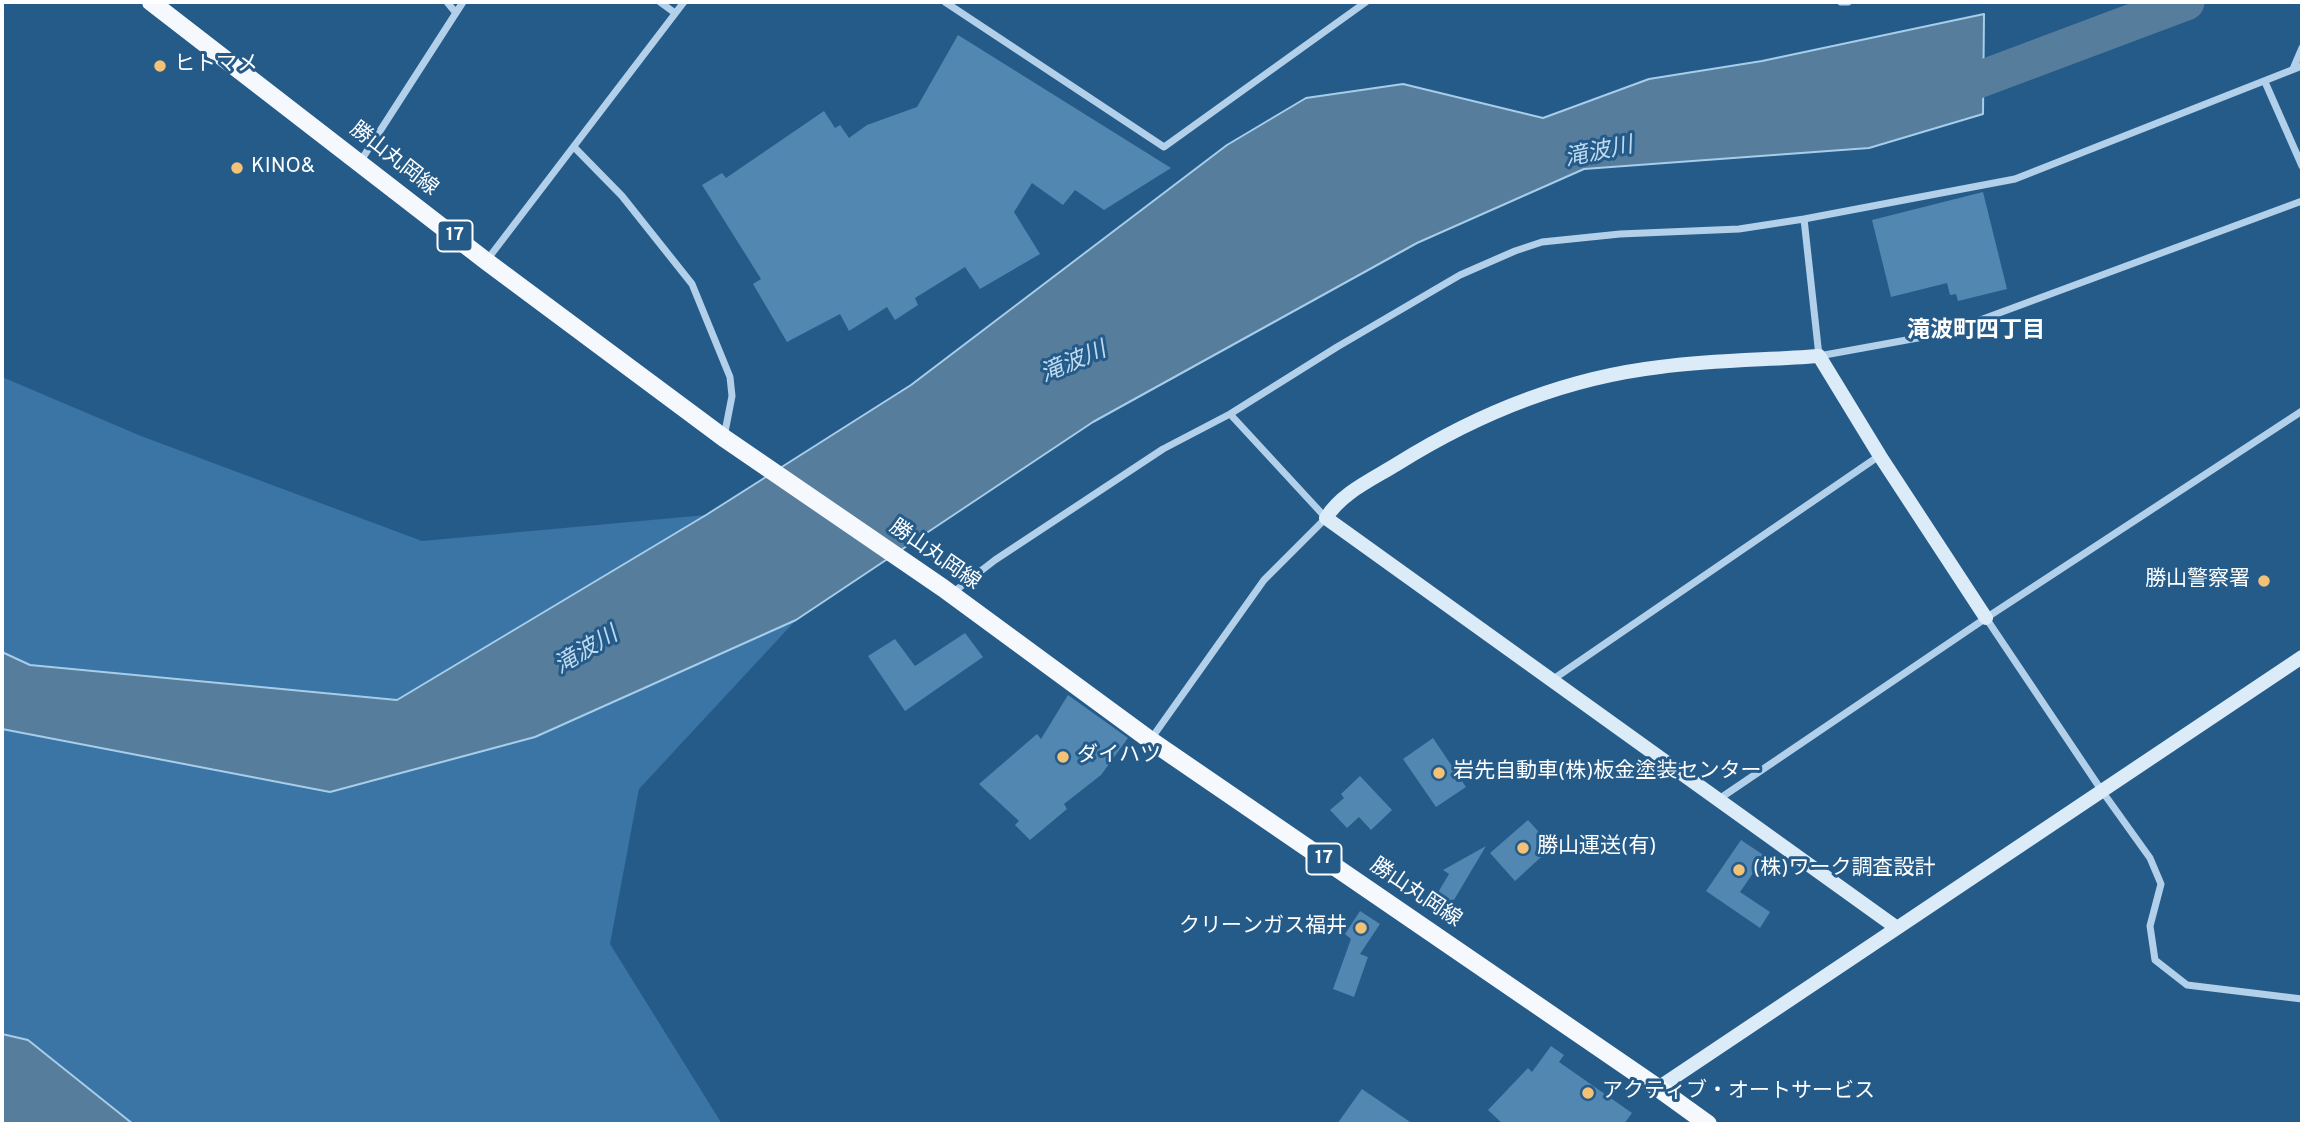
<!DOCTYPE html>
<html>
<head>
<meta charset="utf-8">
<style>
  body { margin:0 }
  #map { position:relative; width:2304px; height:1126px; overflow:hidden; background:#255b89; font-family:Overpass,sans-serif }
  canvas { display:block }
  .frame { position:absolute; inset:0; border:4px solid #fff; pointer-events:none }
</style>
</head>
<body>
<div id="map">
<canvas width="2304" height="1126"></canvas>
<div class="frame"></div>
</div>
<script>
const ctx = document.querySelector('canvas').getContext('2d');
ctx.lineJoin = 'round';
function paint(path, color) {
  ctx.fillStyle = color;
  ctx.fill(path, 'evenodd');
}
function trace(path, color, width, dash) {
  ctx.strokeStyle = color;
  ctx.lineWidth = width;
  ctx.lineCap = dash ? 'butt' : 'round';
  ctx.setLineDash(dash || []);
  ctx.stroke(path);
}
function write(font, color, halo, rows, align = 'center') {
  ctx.font = font + ' Overpass,"Noto Sans JP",sans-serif';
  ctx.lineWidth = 6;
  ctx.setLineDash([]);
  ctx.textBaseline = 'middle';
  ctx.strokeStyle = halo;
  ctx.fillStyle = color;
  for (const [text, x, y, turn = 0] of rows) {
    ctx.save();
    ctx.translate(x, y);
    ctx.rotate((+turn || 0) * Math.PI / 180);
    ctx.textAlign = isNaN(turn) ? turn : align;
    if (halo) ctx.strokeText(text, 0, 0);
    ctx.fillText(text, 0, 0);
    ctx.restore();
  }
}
const green = new Path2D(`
  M 2,377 L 141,436 L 422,541 L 706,515 L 397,700 L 30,665 L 2,652 Z
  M 796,620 L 639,789 L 610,944 L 722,1124 L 133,1124 L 28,1040 L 2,1034 L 2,729 L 49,737 L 535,737 Z`);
const water = new Path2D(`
  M 1984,14 L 1983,114 L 1869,148 L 1584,169 L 1417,243 L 1093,422 L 796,620 L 535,737 L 330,792 L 2,729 L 2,652 L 30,665 L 397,700 L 706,515 L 911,385 L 1227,145 L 1306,98 L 1403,84 L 1543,118 L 1649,79 L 1762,61 Z
  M 2,1034 L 28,1040 L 133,1124 L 2,1124 Z`);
const river = new Path2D(`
  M 1938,95 L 2186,2`);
const building = new Path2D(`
  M 958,35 L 1171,168 L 1104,210 L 1075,190 L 1063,205 L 1032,183 L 1014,212 L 1040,254 L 980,289 L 965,267 L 915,298 L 918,305 L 895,320 L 887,307 L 849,331 L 840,314 L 787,342 L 753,284 L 761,279 L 702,185 L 722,173 L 726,178 L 824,111 L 835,128 L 840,125 L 849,138 L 867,125 L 917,107 Z
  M 1983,192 L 2007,289 L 1958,301 L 1956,294 L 1950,295 L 1947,283 L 1891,297 L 1872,220 Z
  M 965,633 L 983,657 L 905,711 L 868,656 L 895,639 L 915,666 Z
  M 1068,695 L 1128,738 L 1101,775 L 1064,804 L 1067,809 L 1030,840 L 1015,825 L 1019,821 L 979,784 L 1037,734 L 1041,739 Z
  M 1433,738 L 1466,787 L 1436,807 L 1403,759 Z
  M 1360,776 L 1392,810 L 1371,830 L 1359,817 L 1347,828 L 1330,810 L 1344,798 L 1341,794 Z
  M 1528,820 L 1552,847 L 1515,881 L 1490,853 Z
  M 1741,840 L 1765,856 L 1740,892 L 1770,912 L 1760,928 L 1706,891 Z
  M 1486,846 L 1448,910 L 1433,901 L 1449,874 L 1443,870 Z
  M 1360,911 L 1380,924 L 1360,954 L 1368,957 L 1354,997 L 1333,989 L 1351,939 L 1345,934 Z
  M 1551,1046 L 1564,1055 L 1559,1062 L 1632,1113 L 1624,1124 L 1503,1124 L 1488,1110 L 1528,1068 L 1532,1072 Z
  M 1362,1089 L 1413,1124 L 1337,1124 Z`);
const street = new Path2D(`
  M 447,2 L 456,13
  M 660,2 L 675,13
  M 945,2 L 1164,147 L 1366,2
  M 1841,2 L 1848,2
  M 2293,69 L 2302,48
  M 2265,82 L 2302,166
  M 574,147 L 622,196 L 692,284 L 730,377 L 732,396 L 724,437
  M 360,162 L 463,2
  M 1804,219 L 1819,356 L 1945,333 L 2302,201
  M 487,260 L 684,2
  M 951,594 L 995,560 L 1163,449 L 1230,414 L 1337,347 L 1460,275 L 1515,251 L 1542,242 L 1620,234 L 1739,229 L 1804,219 L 2015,179 L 2302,66
  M 1986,618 L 2102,791 L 2150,858 L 2161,884 L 2150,926 L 2155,960 L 2187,985 L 2302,999
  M 1552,680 L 1879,456
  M 1151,739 L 1264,580 L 1326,518 L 1230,414
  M 1719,799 L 1986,618 L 2302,411`);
const secondary = new Path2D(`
  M 1897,928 L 1326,518 C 1341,493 1373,479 1397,464 C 1477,414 1566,378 1660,367 C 1712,360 1766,360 1819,356 L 1880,456 L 1986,618
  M 1658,1088 L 2302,657`);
const primary = new Path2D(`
  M 151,2 L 486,261 L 724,438 L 943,588 L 1150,740 L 1658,1088 L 1708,1124`);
const markers = [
  [160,66,7,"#f3c276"],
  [237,168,7,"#f3c276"],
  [2264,581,7,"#f3c276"],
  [1063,757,7,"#f3c276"],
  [1439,773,7,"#f3c276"],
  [1523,848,7,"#f3c276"],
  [1739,870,7,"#f3c276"],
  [1361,928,7,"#f3c276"],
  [1588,1093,7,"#f3c276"]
];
const shields = [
  [455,236,35],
  [1324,859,35]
];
const shieldNames = [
  ["17",455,236],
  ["17",1324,859]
];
const poiNames = [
  ["ヒトマメ",174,66],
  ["KINO&",251,168],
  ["勝山警察署",2250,581,"right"],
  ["ダイハツ",1077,757],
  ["岩先自動車(株)板金塗装センター",1453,773],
  ["勝山運送(有)",1537,848],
  ["(株)ワーク調査設計",1753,870],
  ["クリーンガス福井",1347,928,"right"],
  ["アクティブ・オートサービス",1602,1093]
];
const streetNames = [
  ["勝山丸岡線",393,160,38],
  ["勝山丸岡線",934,556,35],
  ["勝山丸岡線",1415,894,34]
];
const waterNames = [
  ["滝波川",1599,154,-12],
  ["滝波川",1074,364,-23],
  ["滝波川",587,652,-31]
];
const neighbourhoodNames = [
  ["滝波町四丁目",1976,332]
];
paint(green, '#3a75a5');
paint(water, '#577d9c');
trace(water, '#a6cdea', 2);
trace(river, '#577d9c', 37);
paint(building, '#5287b2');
trace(street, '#b2d0e9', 7);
trace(secondary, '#dcebf8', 14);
trace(primary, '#f5f9fe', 18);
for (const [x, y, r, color] of markers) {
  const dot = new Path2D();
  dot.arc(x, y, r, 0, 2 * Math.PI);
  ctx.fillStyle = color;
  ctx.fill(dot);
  trace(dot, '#255b89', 2.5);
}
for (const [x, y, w] of shields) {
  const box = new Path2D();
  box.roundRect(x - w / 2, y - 15.5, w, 31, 5);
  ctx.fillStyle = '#255b89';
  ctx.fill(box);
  trace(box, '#fff', 2);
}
write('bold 19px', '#fff', null, shieldNames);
write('21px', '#fff', '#255b89', poiNames, 'left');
write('21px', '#fff', '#255b89', streetNames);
write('italic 23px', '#bddaf0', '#255b89', waterNames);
write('bold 23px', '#fff', '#255b89', neighbourhoodNames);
</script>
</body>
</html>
